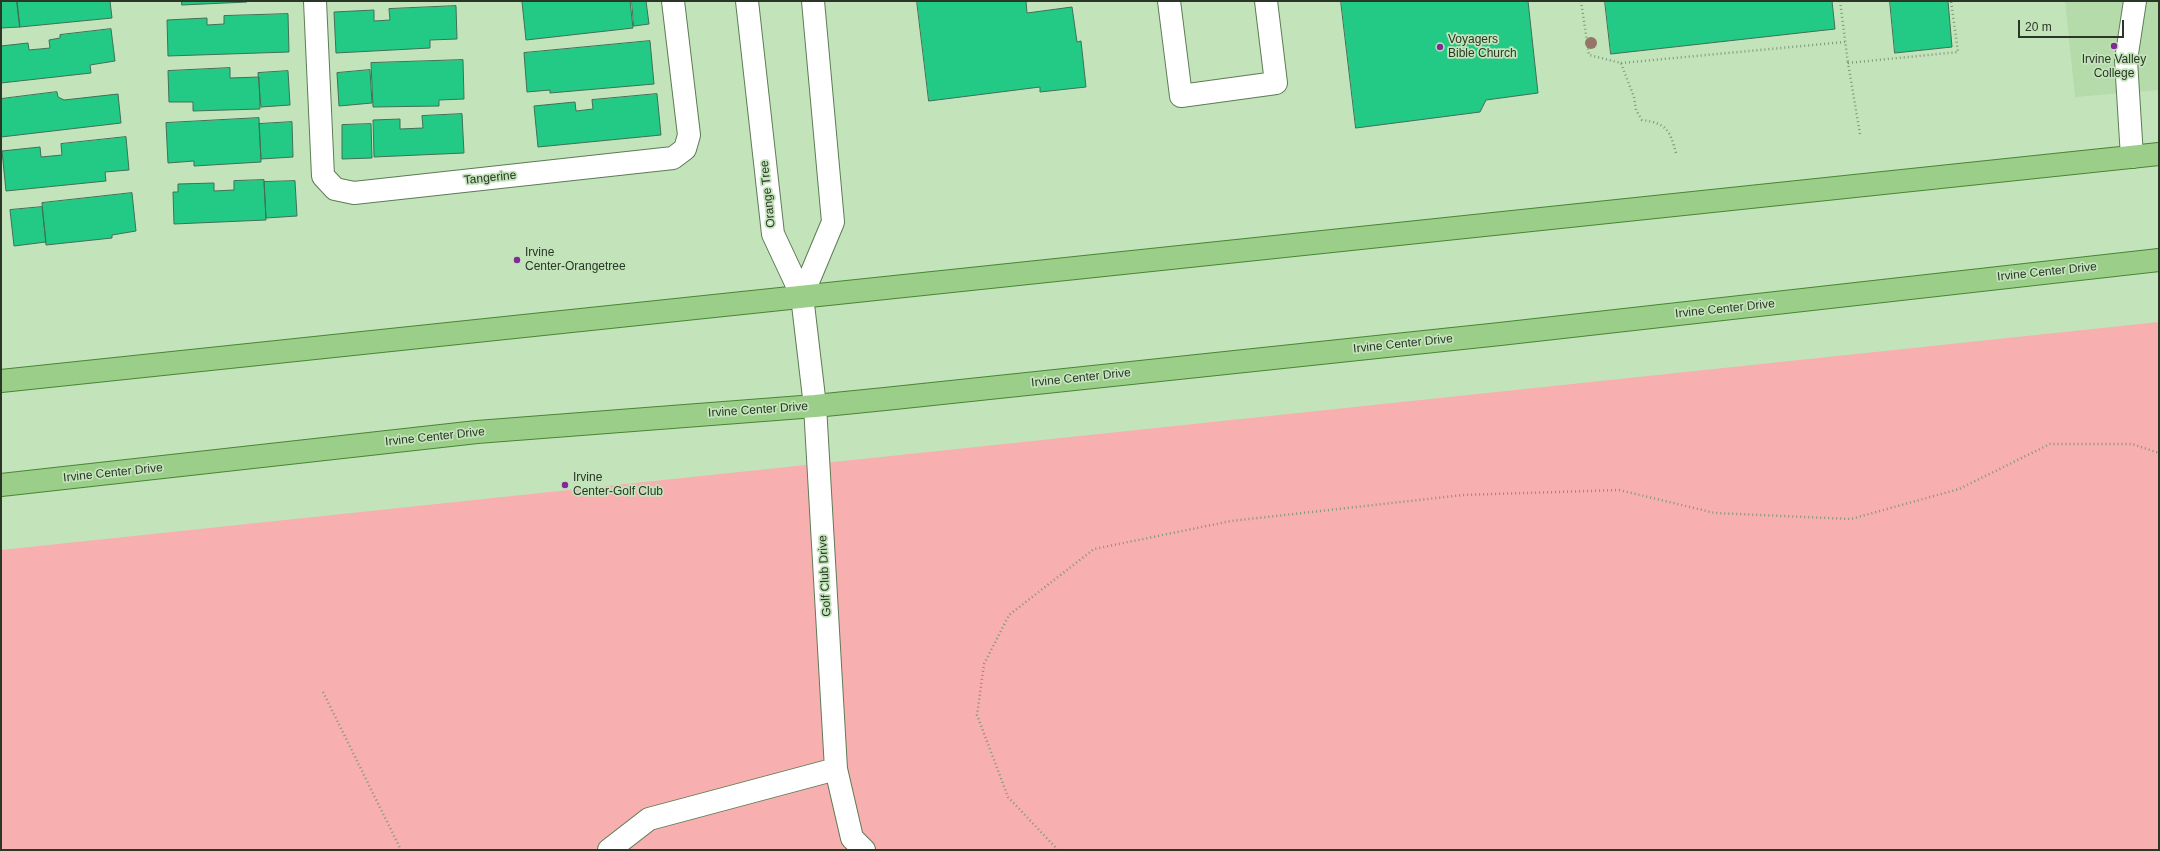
<!DOCTYPE html>
<html>
<head>
<meta charset="utf-8">
<style>
  body { margin:0 }
  #map { position:relative; width:2160px; height:851px; overflow:hidden; background:#c3e4ba; font-family:Arial,sans-serif }
  canvas { display:block }
  .frame { position:absolute; inset:0; border:2px solid #2a3727; pointer-events:none }
  .scale { position:absolute; left:2018px; top:20px; width:106px; height:18px; box-sizing:border-box; border:2px solid #2a3727; border-top:0; padding-left:5px; font-size:12px; line-height:14px; white-space:nowrap; color:#2a3727; -webkit-text-stroke:3px #c3e4ba; paint-order:stroke }
</style>
</head>
<body>
<div id="map">
<canvas width="2160" height="851"></canvas>
<div class="frame"></div>
<div class="scale">20 m</div>
</div>
<script>
const ctx = document.querySelector('canvas').getContext('2d');
ctx.lineJoin = 'round';
function paint(path, color) {
  ctx.fillStyle = color;
  ctx.fill(path, 'evenodd');
}
function trace(path, color, width, dash) {
  ctx.strokeStyle = color;
  ctx.lineWidth = width;
  ctx.lineCap = dash ? 'butt' : 'round';
  ctx.setLineDash(dash || []);
  ctx.stroke(path);
}
function write(font, color, halo, rows, align = 'center') {
  ctx.font = font + ' Arial,sans-serif';
  ctx.lineWidth = 3.5;
  ctx.setLineDash([]);
  ctx.textBaseline = 'middle';
  ctx.strokeStyle = halo;
  ctx.fillStyle = color;
  for (const [text, x, y, turn = 0] of rows) {
    ctx.save();
    ctx.translate(x, y);
    ctx.rotate((+turn || 0) * Math.PI / 180);
    ctx.textAlign = isNaN(turn) ? turn : align;
    if (halo) ctx.strokeText(text, 0, 0);
    ctx.fillText(text, 0, 0);
    ctx.restore();
  }
}
const built = new Path2D(`
  M 2065,1 L 2159,1 L 2159,90 L 2075,97 Z`);
const green = new Path2D(`
  M 2159,322 L 2159,850 L 1,850 L 1,550 Z`);
const building = new Path2D(`
  M 1,1 L 17,1 L 20,27 L 1,28 Z
  M 17,1 L 110,1 L 112,18 L 20,27 Z
  M 182,1 L 247,1 L 247,2 L 182,5 Z
  M 531,1 L 630,1 L 633,28 L 526,40 L 522,2 Z
  M 632,1 L 646,1 L 649,24 L 634,26 Z
  M 917,1 L 1026,1 L 1027,13 L 1072,7 L 1077,42 L 1081,41 L 1086,87 L 1040,92 L 1040,87 L 929,101 Z
  M 1341,1 L 1528,1 L 1538,93 L 1486,100 L 1480,112 L 1356,128 Z
  M 1605,1 L 1832,1 L 1835,29 L 1611,54 Z
  M 1890,1 L 1948,1 L 1952,47 L 1895,53 Z
  M 456,6 L 457,39 L 430,40 L 430,48 L 336,53 L 334,12 L 374,10 L 374,21 L 390,20 L 389,9 Z
  M 288,14 L 289,52 L 168,56 L 167,20 L 207,18 L 207,25 L 224,24 L 224,16 Z
  M 111,29 L 115,61 L 90,65 L 91,73 L 1,83 L 1,46 L 28,43 L 29,50 L 50,48 L 49,40 L 60,38 L 60,35 Z
  M 650,41 L 654,84 L 550,93 L 550,90 L 527,92 L 524,53 Z
  M 463,60 L 464,99 L 439,100 L 439,106 L 373,107 L 371,63 Z
  M 230,68 L 230,78 L 259,77 L 260,109 L 193,111 L 193,102 L 169,102 L 168,71 Z
  M 370,70 L 372,103 L 339,106 L 337,73 Z
  M 288,71 L 290,105 L 261,107 L 258,73 Z
  M 57,92 L 58,97 L 64,100 L 118,94 L 121,123 L 1,137 L 1,99 Z
  M 657,94 L 661,135 L 538,147 L 534,106 L 575,102 L 576,111 L 593,109 L 592,100 Z
  M 462,114 L 464,153 L 374,157 L 373,120 L 400,119 L 400,129 L 423,128 L 422,116 Z
  M 259,118 L 261,162 L 194,166 L 194,161 L 168,163 L 166,123 Z
  M 292,122 L 293,157 L 261,159 L 259,124 Z
  M 371,124 L 372,158 L 342,159 L 342,125 Z
  M 126,137 L 129,170 L 105,172 L 106,181 L 6,191 L 2,151 L 40,147 L 41,157 L 62,155 L 61,144 Z
  M 264,180 L 266,220 L 174,224 L 173,192 L 178,192 L 178,184 L 214,183 L 214,191 L 234,190 L 234,181 Z
  M 295,181 L 297,216 L 266,218 L 264,182 Z
  M 132,193 L 136,231 L 112,235 L 112,238 L 46,245 L 42,203 Z
  M 42,207 L 46,242 L 14,246 L 10,210 Z`);
const path = new Path2D(`
  M 1581,1 L 1589,55 L 1621,63 L 1634,97 L 1636,110 L 1642,120 C 1667,123 1670,131 1676,153
  M 1840,1 L 1848,63
  M 1621,63 L 1845,42
  M 1860,134 L 1848,63 L 1958,52 L 1951,1
  M 323,692 L 401,850
  M 1058,850 L 1008,797 L 977,715 L 984,664 L 1009,615 L 1094,549 L 1231,521 L 1463,495 L 1619,490 L 1715,513 L 1851,519 L 1959,489 L 2050,444 L 2132,444 L 2159,453`);
const minor = new Path2D(`
  M 315,1 L 323,176 L 335,189 L 354,193 L 673,158 L 685,149 L 689,135 L 673,1
  M 747,1 L 773,234 L 802,296 L 815,406 L 836,769 L 852,838 L 864,850
  M 1169,1 L 1181,96 L 1276,83 L 1266,1
  M 2132,157 L 2126,60 L 2135,1
  M 802,296 L 833,222 L 813,1
  M 609,850 L 649,819 L 836,769`);
const major = new Path2D(`
  M 1,381 L 2159,154
  M 1,485 L 477,432 L 815,406 L 885,399 L 1500,334 L 2159,260`);
const trees = [
  [1591,43]
];
const markers = [
  [2114,46,4,"#822a97"],
  [1440,47,4,"#822a97"],
  [517,260,4,"#822a97"],
  [565,485,4,"#822a97"]
];
const poiNames = [
  ["Voyagers",1448,40],
  ["Bible Church",1448,54],
  ["Irvine Valley",2114,60,"center"],
  ["College",2114,74,"center"],
  ["Irvine",525,253],
  ["Center-Orangetree",525,267],
  ["Irvine",573,478],
  ["Center-Golf Club",573,492]
];
const streetNames = [
  ["Tangerine",490,178,-6],
  ["Orange Tree",768,194,-96],
  ["Irvine Center Drive",2047,272,-6],
  ["Irvine Center Drive",1725,309,-6],
  ["Irvine Center Drive",1403,344,-6],
  ["Irvine Center Drive",1081,378,-6],
  ["Irvine Center Drive",758,410,-4],
  ["Irvine Center Drive",435,437,-6],
  ["Irvine Center Drive",113,473,-6],
  ["Golf Club Drive",825,576,-93]
];
paint(built, '#b5dbaa');
paint(green, '#f8afaf');
paint(building, '#22ca85');
trace(building, '#407056', 1);
trace(minor, '#5d7b55', 24);
trace(major, '#488534', 24);
trace(path, '#7f9779', 2.5, [1, 3]);
trace(minor, '#fff', 22);
trace(major, '#9bcf89', 22);
ctx.fillStyle = '#957568';
for (const [x, y] of trees) {
  ctx.beginPath();
  ctx.arc(x, y, 6, 0, 2 * Math.PI);
  ctx.fill();
}
for (const [x, y, r, color] of markers) {
  const dot = new Path2D();
  dot.arc(x, y, r, 0, 2 * Math.PI);
  ctx.fillStyle = color;
  ctx.fill(dot);
  trace(dot, '#c3e4ba', 1.5);
}
write('12px', '#2a3727', '#c3e4ba', poiNames, 'left');
write('12px', '#2a3727', '#c3e4ba', streetNames);
</script>
</body>
</html>
